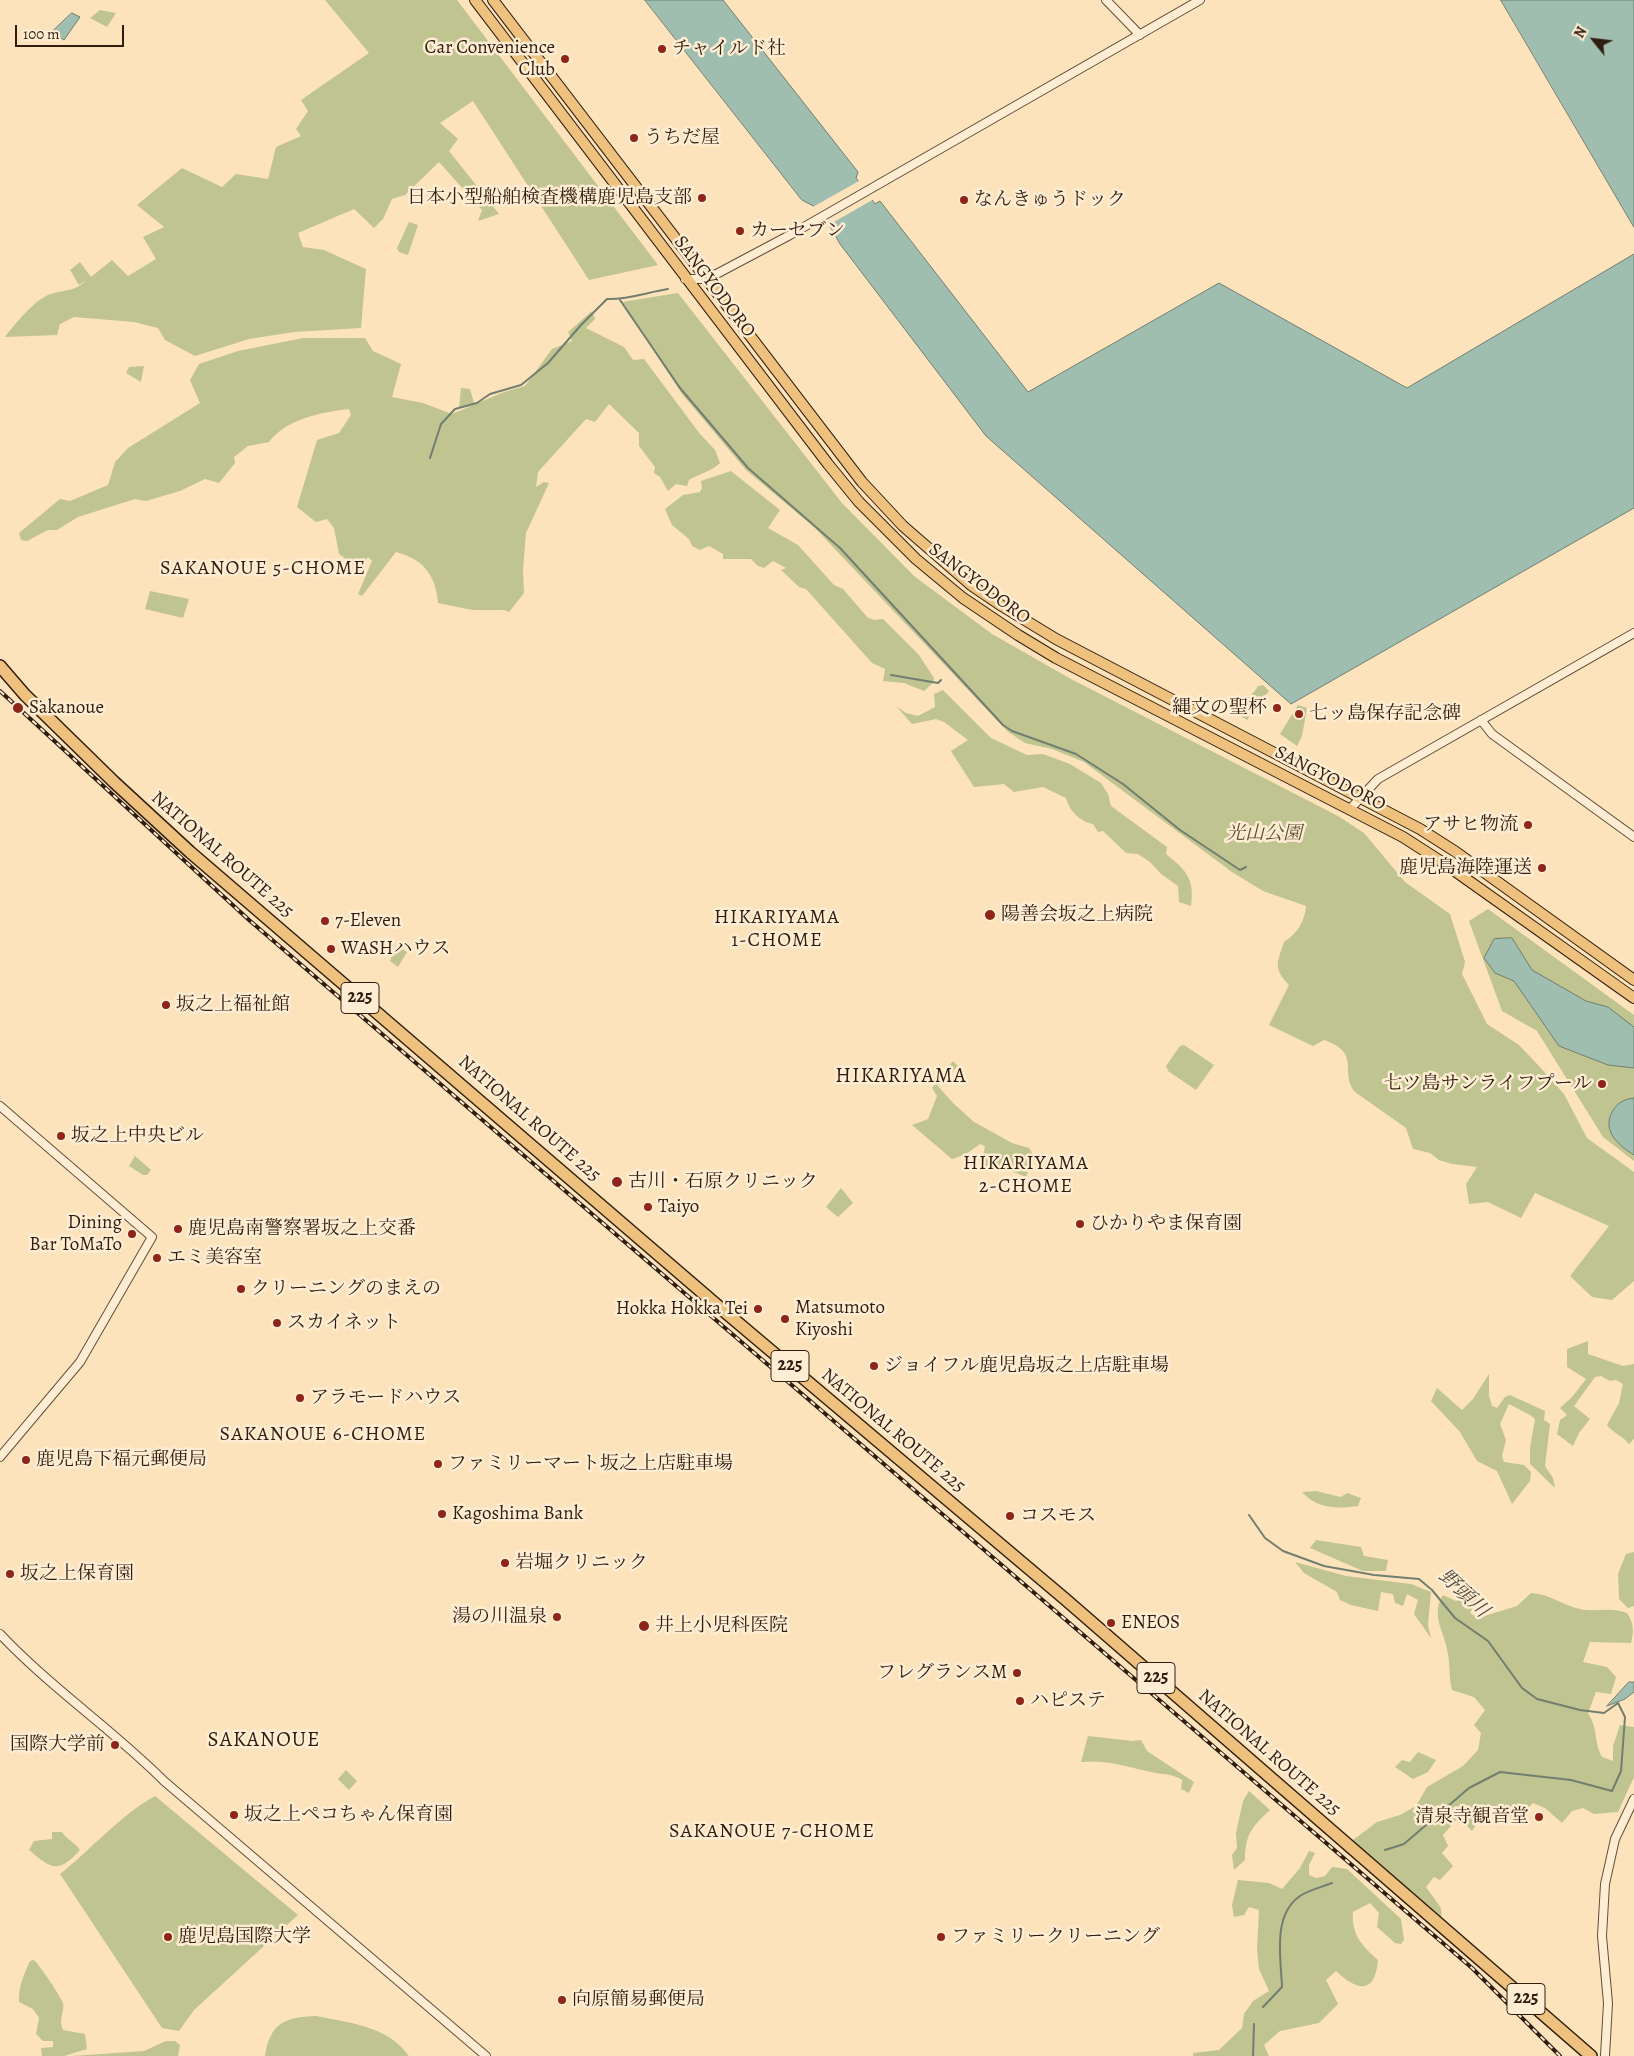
<!DOCTYPE html>
<html>
<head>
<meta charset="utf-8">
<style>
  body { margin:0 }
  #map { position:relative; width:1634px; height:2056px; overflow:hidden; background:#fde3bb; font-family:Alegreya,serif }
  canvas { display:block }
  .north { position:absolute; left:1569px; top:15px; width:50px; height:50px; -webkit-text-stroke:4px #feedd3; paint-order:stroke; rotate:299deg; font-size:14px; font-weight:700; line-height:20px; text-align:center; color:#2f1e10 }
  .north::after { content:''; display:block; margin:auto; width:18px; height:22px; background:#2f1e10; clip-path:polygon(50% 0,100% 100%,50% 72%,0 100%) }
  .scale { position:absolute; left:15px; top:25px; width:109px; height:22px; box-sizing:border-box; border:2px solid #2f1e10; border-top:0; padding-left:6px; font-size:15px; line-height:18px; white-space:nowrap; color:#2f1e10; -webkit-text-stroke:4px #feedd3; paint-order:stroke }
</style>
</head>
<body>
<div id="map">
<canvas width="1634" height="2056"></canvas>
<div class="north">N</div>
<div class="scale">100 m</div>
</div>
<script>
const ctx = document.querySelector('canvas').getContext('2d');
ctx.lineJoin = 'round';
function paint(path, color) {
  ctx.fillStyle = color;
  ctx.fill(path, 'evenodd');
}
function trace(path, color, width, dash) {
  ctx.strokeStyle = color;
  ctx.lineWidth = width;
  ctx.lineCap = dash ? 'butt' : 'round';
  ctx.setLineDash(dash || []);
  ctx.stroke(path);
}
function write(font, color, halo, rows, align = 'center') {
  ctx.font = font + ' Alegreya,"Noto Serif JP",serif';
  ctx.lineWidth = 5;
  ctx.setLineDash([]);
  ctx.textBaseline = 'middle';
  ctx.strokeStyle = halo;
  ctx.fillStyle = color;
  for (const [text, x, y, turn = 0] of rows) {
    ctx.save();
    ctx.translate(x, y);
    ctx.rotate((+turn || 0) * Math.PI / 180);
    ctx.textAlign = isNaN(turn) ? turn : align;
    if (halo) ctx.strokeText(text, 0, 0);
    ctx.fillText(text, 0, 0);
    ctx.restore();
  }
}
const green = new Path2D(`
  M 325,0 L 457,0 L 658,265 L 589,280 L 473,101 L 440,123 L 458,139 L 449,151 L 499,214 L 478,221 L 482,210 L 439,162 L 405,195 L 392,199 L 383,219 L 374,228 L 354,209 L 298,233 L 303,247 L 324,250 L 366,269 L 361,328 L 294,332 L 249,339 L 195,356 L 165,340 L 158,328 L 134,322 L 74,317 L 60,324 L 57,335 L 5,337 C 14,325 36,298 51,294 C 67,289 74,292 87,280 L 79,285 L 70,270 L 80,262 L 91,277 L 112,260 L 128,276 L 156,259 L 143,237 L 164,227 L 137,205 L 182,168 L 222,187 L 236,174 L 268,179 L 276,147 L 301,136 L 296,129 L 308,111 L 301,100 L 369,53 Z
  M 100,10 L 116,13 L 107,27 L 90,18 Z
  M 409,222 L 418,225 L 408,255 L 399,252 L 397,248 Z
  M 678,293 L 842,503 L 914,576 L 992,634 L 1071,679 L 1338,816 L 1364,833 L 1405,882 L 1450,914 L 1465,962 L 1462,974 L 1487,1024 L 1519,1045 L 1538,1065 L 1564,1094 L 1587,1138 L 1634,1172 L 1634,1281 L 1612,1300 L 1592,1297 L 1570,1276 L 1609,1226 L 1535,1193 L 1521,1218 L 1488,1202 L 1469,1204 L 1466,1184 L 1477,1167 L 1452,1164 L 1439,1160 L 1430,1153 L 1413,1149 L 1406,1128 L 1355,1092 C 1339,1072 1362,1053 1324,1040 L 1313,1046 L 1269,1025 L 1289,985 C 1273,968 1277,963 1284,942 C 1297,934 1305,921 1306,906 L 1263,891 L 1232,872 L 1084,762 L 1052,749 L 1025,743 L 1007,731 L 815,528 L 746,470 L 682,394 L 622,302 Z
  M 592,311 L 595,319 L 586,328 L 624,347 L 633,360 L 644,359 L 700,434 L 715,450 L 720,463 C 711,472 700,473 689,480 L 687,486 L 676,484 L 668,491 L 660,477 L 654,473 L 655,467 L 639,446 L 639,433 L 609,404 L 595,422 L 586,419 L 538,472 L 536,487 L 544,482 L 549,483 L 526,533 L 523,571 L 524,593 L 509,612 L 504,610 L 472,610 L 438,603 C 436,575 423,559 396,552 L 362,596 L 358,594 L 372,561 L 368,557 L 362,564 L 354,565 L 339,554 L 334,528 L 327,519 L 316,522 L 297,507 L 317,440 L 339,433 L 351,415 L 349,409 C 322,412 286,419 269,442 L 248,446 L 234,457 L 235,463 L 219,483 L 205,479 L 180,491 L 146,501 L 135,499 L 78,517 L 57,530 L 48,530 L 27,541 L 21,540 L 19,533 L 60,499 L 70,501 L 108,485 L 115,462 L 128,448 L 200,403 L 190,380 L 199,364 L 238,351 L 303,338 L 365,338 L 373,351 L 401,364 L 392,397 L 423,403 L 452,414 L 504,392 L 525,386 L 552,349 L 572,341 L 568,332 Z
  M 144,366 L 141,382 L 126,373 L 129,367 Z
  M 461,388 L 470,389 L 474,403 L 459,408 Z
  M 731,471 L 780,510 L 768,528 L 798,545 L 834,585 L 843,589 L 868,618 L 874,620 L 883,619 L 919,655 L 934,678 L 933,683 L 924,691 L 904,683 L 883,681 L 885,669 L 872,663 L 806,589 L 799,587 L 781,570 L 786,568 L 773,561 L 764,568 L 758,566 L 751,559 L 723,559 L 723,554 L 709,546 L 700,550 L 692,546 L 689,539 L 672,525 L 665,509 L 683,495 L 700,492 L 702,488 L 701,481 Z
  M 150,591 L 189,599 L 183,618 L 145,609 Z
  M 1263,685 L 1269,691 C 1258,705 1253,698 1248,720 L 1234,713 C 1240,701 1252,698 1258,686 Z
  M 943,690 L 991,738 L 1027,755 L 1043,754 L 1070,764 L 1101,783 L 1108,794 L 1111,806 L 1167,847 L 1166,854 C 1186,870 1195,879 1191,906 L 1179,902 L 1178,886 L 1161,874 L 1150,862 L 1138,854 L 1126,853 L 1103,831 L 1098,832 L 1093,824 C 1081,822 1069,811 1066,798 L 1043,787 L 1014,792 L 1004,784 L 974,787 L 951,751 L 968,740 L 944,722 L 936,719 L 912,724 L 896,706 L 906,713 L 918,716 L 935,707 L 934,694 Z
  M 1298,705 L 1307,708 L 1302,736 L 1297,746 L 1280,734 Z
  M 1488,909 L 1634,1015 L 1634,1161 L 1603,1137 L 1537,1031 L 1502,1011 L 1469,921 Z
  M 397,945 L 407,952 L 398,967 L 390,961 Z
  M 1184,1045 L 1214,1065 L 1196,1090 L 1168,1071 L 1166,1066 L 1180,1046 Z
  M 953,1061 L 958,1066 L 937,1085 L 953,1103 L 974,1122 L 1012,1143 L 1029,1148 L 1034,1156 L 1026,1177 L 1005,1168 L 981,1167 L 985,1146 L 980,1144 L 966,1154 L 952,1159 L 912,1125 L 928,1119 L 937,1096 L 932,1088 Z
  M 135,1156 L 151,1170 L 147,1175 L 143,1175 L 129,1166 Z
  M 841,1188 L 853,1203 L 838,1217 L 826,1207 Z
  M 1588,1341 L 1588,1354 L 1623,1366 L 1634,1364 L 1634,1439 L 1629,1444 C 1622,1435 1613,1433 1607,1425 L 1619,1403 L 1623,1384 L 1616,1380 L 1610,1381 L 1601,1376 L 1595,1377 L 1574,1406 L 1590,1419 L 1579,1433 L 1573,1446 L 1557,1434 L 1560,1420 L 1567,1415 L 1560,1408 L 1572,1397 L 1586,1379 L 1567,1367 L 1567,1349 Z
  M 1489,1374 L 1489,1396 L 1492,1406 L 1497,1408 L 1505,1397 L 1510,1395 L 1545,1411 L 1544,1420 L 1550,1424 L 1545,1466 L 1553,1478 L 1555,1488 L 1530,1464 L 1530,1448 L 1535,1419 L 1530,1415 L 1509,1404 L 1500,1424 L 1506,1440 L 1502,1456 L 1504,1462 L 1524,1465 L 1531,1472 L 1530,1481 L 1512,1504 L 1497,1471 L 1477,1461 L 1460,1432 L 1431,1401 L 1437,1388 L 1462,1410 L 1473,1399 Z
  M 1316,1491 L 1341,1497 L 1347,1493 L 1361,1498 L 1358,1506 C 1338,1509 1317,1509 1302,1492 Z
  M 1316,1540 L 1361,1547 L 1364,1556 L 1388,1560 L 1386,1571 L 1363,1571 L 1310,1548 Z
  M 1634,1552 L 1634,1606 L 1628,1608 L 1619,1599 L 1618,1574 L 1626,1554 Z
  M 1295,1562 L 1346,1576 L 1411,1584 L 1431,1592 L 1428,1625 L 1431,1638 L 1414,1614 L 1418,1600 L 1407,1594 L 1403,1606 L 1395,1603 L 1393,1594 L 1381,1592 L 1378,1611 L 1351,1605 L 1340,1600 L 1337,1592 L 1304,1573 Z
  M 1472,1590 L 1480,1596 L 1470,1613 L 1478,1618 L 1517,1606 L 1531,1593 C 1550,1594 1562,1605 1580,1609 C 1597,1613 1609,1606 1627,1613 C 1634,1623 1634,1632 1631,1643 L 1590,1642 L 1583,1662 L 1607,1667 L 1616,1677 L 1611,1694 L 1596,1692 L 1588,1713 C 1599,1731 1593,1740 1602,1757 L 1613,1761 L 1613,1746 L 1620,1725 L 1634,1727 L 1634,1777 L 1618,1812 L 1594,1814 L 1583,1808 L 1572,1811 L 1562,1823 L 1545,1808 L 1533,1803 L 1523,1813 L 1520,1820 L 1493,1808 L 1483,1814 L 1472,1831 L 1459,1817 L 1443,1835 L 1448,1846 L 1442,1853 L 1453,1866 L 1440,1880 L 1434,1877 L 1426,1887 L 1441,1908 L 1442,1922 L 1347,1840 L 1353,1840 L 1377,1822 L 1400,1815 L 1416,1806 L 1427,1787 L 1463,1766 L 1478,1750 L 1481,1733 L 1474,1725 L 1485,1710 L 1474,1697 L 1452,1690 C 1449,1678 1450,1666 1448,1654 C 1445,1632 1430,1616 1443,1595 L 1456,1601 L 1467,1596 Z
  M 1088,1736 L 1132,1741 L 1141,1740 L 1147,1751 L 1194,1782 L 1189,1793 L 1181,1789 L 1182,1780 C 1173,1774 1167,1775 1156,1773 C 1130,1768 1108,1759 1081,1762 Z
  M 1418,1752 L 1436,1760 L 1428,1772 L 1413,1779 L 1395,1767 L 1402,1760 L 1410,1762 Z
  M 346,1770 L 357,1781 L 349,1790 L 338,1779 Z
  M 1249,1791 L 1270,1810 C 1252,1826 1245,1835 1245,1860 L 1234,1870 L 1232,1855 L 1237,1848 L 1236,1833 L 1243,1801 Z
  M 155,1796 L 298,1915 L 194,2010 L 179,2031 L 162,2028 L 60,1874 C 92,1849 119,1816 155,1796 Z
  M 52,1832 L 62,1832 C 67,1840 75,1842 80,1850 C 59,1874 51,1869 29,1850 L 34,1841 L 52,1839 Z
  M 1309,1851 L 1315,1853 L 1309,1865 L 1309,1875 L 1316,1878 L 1325,1876 L 1332,1867 L 1347,1869 L 1401,1919 L 1404,1940 L 1401,1944 L 1395,1943 L 1377,1927 L 1379,1913 L 1370,1903 L 1353,1912 C 1351,1934 1362,1946 1378,1960 C 1375,1995 1357,1991 1336,1971 L 1326,1980 L 1338,2004 L 1319,2023 L 1280,2031 L 1264,2045 L 1269,2056 L 1193,2056 L 1193,2053 L 1219,2050 L 1242,2028 L 1244,2014 L 1253,2001 L 1269,1991 L 1259,1969 L 1257,1949 L 1259,1910 L 1249,1907 L 1244,1915 L 1234,1917 L 1232,1905 L 1238,1880 L 1269,1883 L 1282,1889 L 1300,1868 Z
  M 34,1960 C 39,1964 61,1997 63,2003 C 65,2012 58,2018 63,2030 L 85,2034 L 87,2049 L 64,2056 L 42,2056 L 41,2048 L 53,2047 L 53,2041 L 43,2041 L 36,2034 L 39,2018 L 33,2009 L 19,2002 C 18,1988 24,1974 30,1961 Z
  M 316,2016 C 350,2023 388,2026 409,2056 L 265,2056 C 270,2023 285,2017 316,2016 Z
  M 166,2041 L 175,2041 L 180,2045 L 178,2056 L 72,2056 L 144,2051 Z`);
const water = new Path2D(`
  M 645,0 L 723,0 L 858,172 L 856,178 L 875,204 L 880,201 L 1028,392 L 1219,283 L 1407,388 L 1634,254 L 1634,508 L 1291,704 L 986,436 L 840,244 L 821,210 L 802,200 Z
  M 1501,0 L 1634,0 L 1634,227 Z
  M 72,13 L 80,17 L 64,40 L 52,32 Z
  M 1512,938 L 1532,970 L 1586,1001 L 1608,1007 L 1634,1027 L 1634,1068 L 1608,1065 L 1559,1046 L 1514,981 L 1495,973 L 1484,958 L 1494,939 Z
  M 1634,1098 L 1634,1155 C 1618,1145 1602,1131 1612,1112 C 1617,1103 1624,1099 1634,1098 Z
  M 1629,1682 L 1634,1682 L 1634,1692 L 1625,1699 L 1607,1706 Z`);
const pier = new Path2D(`
  M 859,181 L 874,199 L 827,226 L 819,212 L 811,208 Z`);
const stream = new Path2D(`
  M 620,300 L 680,388 L 748,468 L 840,548 L 1003,725 L 1012,731 L 1076,754 L 1123,784 L 1180,830 L 1240,870 L 1246,867
  M 430,458 L 441,424 L 455,409 L 477,403 L 490,394 L 521,385 L 548,363 L 581,325 L 607,299 C 627,300 648,292 668,289
  M 891,675 L 938,683 L 941,680
  M 1249,1515 L 1265,1538 L 1283,1551 L 1324,1566 L 1374,1575 L 1419,1579 L 1432,1590 L 1455,1618 L 1488,1641 L 1522,1688 L 1537,1699 L 1580,1710 L 1604,1713 L 1618,1703 L 1625,1717 L 1621,1771 L 1612,1791 L 1571,1780 L 1500,1772 L 1469,1788 L 1404,1844 L 1385,1850
  M 1263,2007 L 1282,1987 C 1281,1959 1272,1915 1300,1896 C 1309,1890 1322,1887 1332,1883
  M 1253,2056 L 1254,2024`);
const minor = new Path2D(`
  M 1106,0 L 1140,35
  M 685,279 L 707,279 L 790,235 L 1200,0
  M 1481,720 L 1492,734 L 1634,837
  M 1351,808 L 1378,779 L 1634,633
  M 0,1106 L 152,1237 L 80,1362 L 0,1457
  M 0,1634 C 51,1688 112,1729 164,1781 L 486,2056
  M 1605,2056 L 1608,2003 L 1602,1936 L 1605,1884 L 1615,1839 L 1634,1799`);
const major = new Path2D(`
  M 475,0 L 828,464 L 859,502 L 916,559 L 963,598 L 1018,635 L 1056,658 L 1403,837 L 1445,864 L 1634,998
  M 493,0 L 862,482 L 903,526 L 971,585 L 1002,606 L 1056,639 L 1420,829 L 1456,852 L 1634,980`);
const highway = new Path2D(`
  M 0,666 L 25,695 L 114,782 L 190,852 L 718,1306 L 1065,1599 L 1591,2056`);
const rail = new Path2D(`
  M 0,691 L 249,920 L 1472,1968 L 1560,2056`);
const markers = [
  [662,49,5,"#8f2418"],
  [565,59,5,"#8f2418"],
  [634,138,5,"#8f2418"],
  [702,198,5,"#8f2418"],
  [964,200,5,"#8f2418"],
  [740,231,5,"#8f2418"],
  [18,708,6,"#8f2418"],
  [1277,708,5,"#8f2418"],
  [1299,714,5,"#8f2418"],
  [1528,825,5,"#8f2418"],
  [1542,868,5,"#8f2418"],
  [990,915,6,"#8f2418"],
  [325,921,5,"#8f2418"],
  [331,949,5,"#8f2418"],
  [166,1005,5,"#8f2418"],
  [1602,1084,5,"#8f2418"],
  [61,1136,5,"#8f2418"],
  [617,1182,6,"#8f2418"],
  [648,1207,5,"#8f2418"],
  [1080,1224,5,"#8f2418"],
  [178,1229,5,"#8f2418"],
  [132,1234,5,"#8f2418"],
  [157,1258,5,"#8f2418"],
  [241,1289,5,"#8f2418"],
  [758,1309,5,"#8f2418"],
  [785,1319,5,"#8f2418"],
  [277,1323,5,"#8f2418"],
  [874,1366,5,"#8f2418"],
  [300,1398,5,"#8f2418"],
  [26,1460,5,"#8f2418"],
  [438,1464,5,"#8f2418"],
  [442,1514,5,"#8f2418"],
  [1010,1516,5,"#8f2418"],
  [505,1563,5,"#8f2418"],
  [10,1574,5,"#8f2418"],
  [557,1617,5,"#8f2418"],
  [1111,1623,5,"#8f2418"],
  [644,1626,6,"#8f2418"],
  [1017,1673,5,"#8f2418"],
  [1020,1701,5,"#8f2418"],
  [115,1745,5,"#8f2418"],
  [234,1815,5,"#8f2418"],
  [1539,1817,5,"#8f2418"],
  [168,1937,5,"#8f2418"],
  [941,1937,5,"#8f2418"],
  [562,2000,5,"#8f2418"]
];
const shields = [
  [360,998,38],
  [790,1366,38],
  [1156,1678,38],
  [1526,1999,38]
];
const shieldNames = [
  ["225",360,998],
  ["225",790,1366],
  ["225",1156,1678],
  ["225",1526,1999]
];
const poiNames = [
  ["Car Convenience",555,48,"right"],
  ["Club",555,70,"right"],
  ["チャイルド社",672,49],
  ["うちだ屋",644,138],
  ["日本小型船舶検査機構鹿児島支部",692,198,"right"],
  ["なんきゅうドック",974,200],
  ["カーセブン",750,231],
  ["Sakanoue",29,708],
  ["縄文の聖杯",1267,708,"right"],
  ["七ッ島保存記念碑",1309,714],
  ["アサヒ物流",1518,825,"right"],
  ["鹿児島海陸運送",1532,868,"right"],
  ["陽善会坂之上病院",1001,915],
  ["7-Eleven",335,921],
  ["WASHハウス",341,949],
  ["坂之上福祉館",176,1005],
  ["七ツ島サンライフプール",1592,1084,"right"],
  ["坂之上中央ビル",71,1136],
  ["古川・石原クリニック",628,1182],
  ["Taiyo",658,1207],
  ["Dining",122,1223,"right"],
  ["Bar ToMaTo",122,1245,"right"],
  ["ひかりやま保育園",1090,1224],
  ["鹿児島南警察署坂之上交番",188,1229],
  ["エミ美容室",167,1258],
  ["クリーニングのまえの",251,1289],
  ["Matsumoto",795,1308],
  ["Kiyoshi",795,1330],
  ["Hokka Hokka Tei",748,1309,"right"],
  ["スカイネット",287,1323],
  ["ジョイフル鹿児島坂之上店駐車場",884,1366],
  ["アラモードハウス",310,1398],
  ["鹿児島下福元郵便局",36,1460],
  ["ファミリーマート坂之上店駐車場",448,1464],
  ["Kagoshima Bank",452,1514],
  ["コスモス",1020,1516],
  ["岩堀クリニック",515,1563],
  ["坂之上保育園",20,1574],
  ["湯の川温泉",547,1617,"right"],
  ["ENEOS",1121,1623],
  ["井上小児科医院",655,1626],
  ["フレグランスM",1007,1673,"right"],
  ["ハピステ",1030,1701],
  ["国際大学前",105,1745,"right"],
  ["坂之上ペコちゃん保育園",244,1815],
  ["清泉寺観音堂",1529,1817,"right"],
  ["鹿児島国際大学",178,1937],
  ["ファミリークリーニング",951,1937],
  ["向原簡易郵便局",572,2000]
];
const streetNames = [
  ["SANGYODORO",714,287,53],
  ["SANGYODORO",979,584,37],
  ["SANGYODORO",1330,779,27],
  ["NATIONAL ROUTE 225",222,855,41],
  ["NATIONAL ROUTE 225",529,1119,41],
  ["NATIONAL ROUTE 225",893,1431,40],
  ["NATIONAL ROUTE 225",1269,1753,41]
];
const parkNames = [
  ["光山公園",1264,834]
];
const neighbourhoodNames = [
  ["SAKANOUE 5-CHOME",263,569],
  ["HIKARIYAMA",777,918],
  ["1-CHOME",777,941],
  ["HIKARIYAMA",1026,1164],
  ["2-CHOME",1026,1187],
  ["SAKANOUE 6-CHOME",323,1435],
  ["SAKANOUE 7-CHOME",772,1832]
];
const waterNames = [
  ["野頭川",1463,1594,43]
];
const quarterNames = [
  ["HIKARIYAMA",901,1077],
  ["SAKANOUE",264,1741]
];
paint(green, '#bfc490');
paint(water, '#9fbeb0');
trace(water, '#727e70', 1);
paint(pier, '#fde3bb');
trace(stream, '#727e70', 2);
trace(minor, '#624f3b', 10);
trace(major, '#2f1e10', 12);
trace(highway, '#2f1e10', 14);
trace(minor, '#feedd3', 8);
trace(major, '#eec27e', 10);
trace(highway, '#eec27e', 11);
trace(rail, '#2f1e10', 4);
trace(rail, '#feedd3', 2, [5.5]);
for (const [x, y, r, color] of markers) {
  const dot = new Path2D();
  dot.arc(x, y, r, 0, 2 * Math.PI);
  ctx.fillStyle = color;
  ctx.fill(dot);
  trace(dot, '#feedd3', 2);
}
for (const [x, y, w] of shields) {
  const box = new Path2D();
  box.roundRect(x - w / 2, y - 15.5, w, 31, 4);
  ctx.fillStyle = '#feedd3';
  ctx.fill(box);
  trace(box, '#2f1e10', 1);
}
write('bold 18px', '#2f1e10', null, shieldNames);
write('19px', '#2f1e10', '#feedd3', poiNames, 'left');
write('19px', '#2f1e10', '#feedd3', streetNames);
write('italic 19px', '#5a5036', '#feedd3', parkNames);
ctx.letterSpacing = '1px';
write('20px', '#2f1e10', '#feedd3', neighbourhoodNames);
ctx.letterSpacing = '0px';
write('italic 20px', '#514e40', '#feedd3', waterNames);
ctx.letterSpacing = '1px';
write('21px', '#2f1e10', '#feedd3', quarterNames);
ctx.letterSpacing = '0px';
</script>
</body>
</html>
